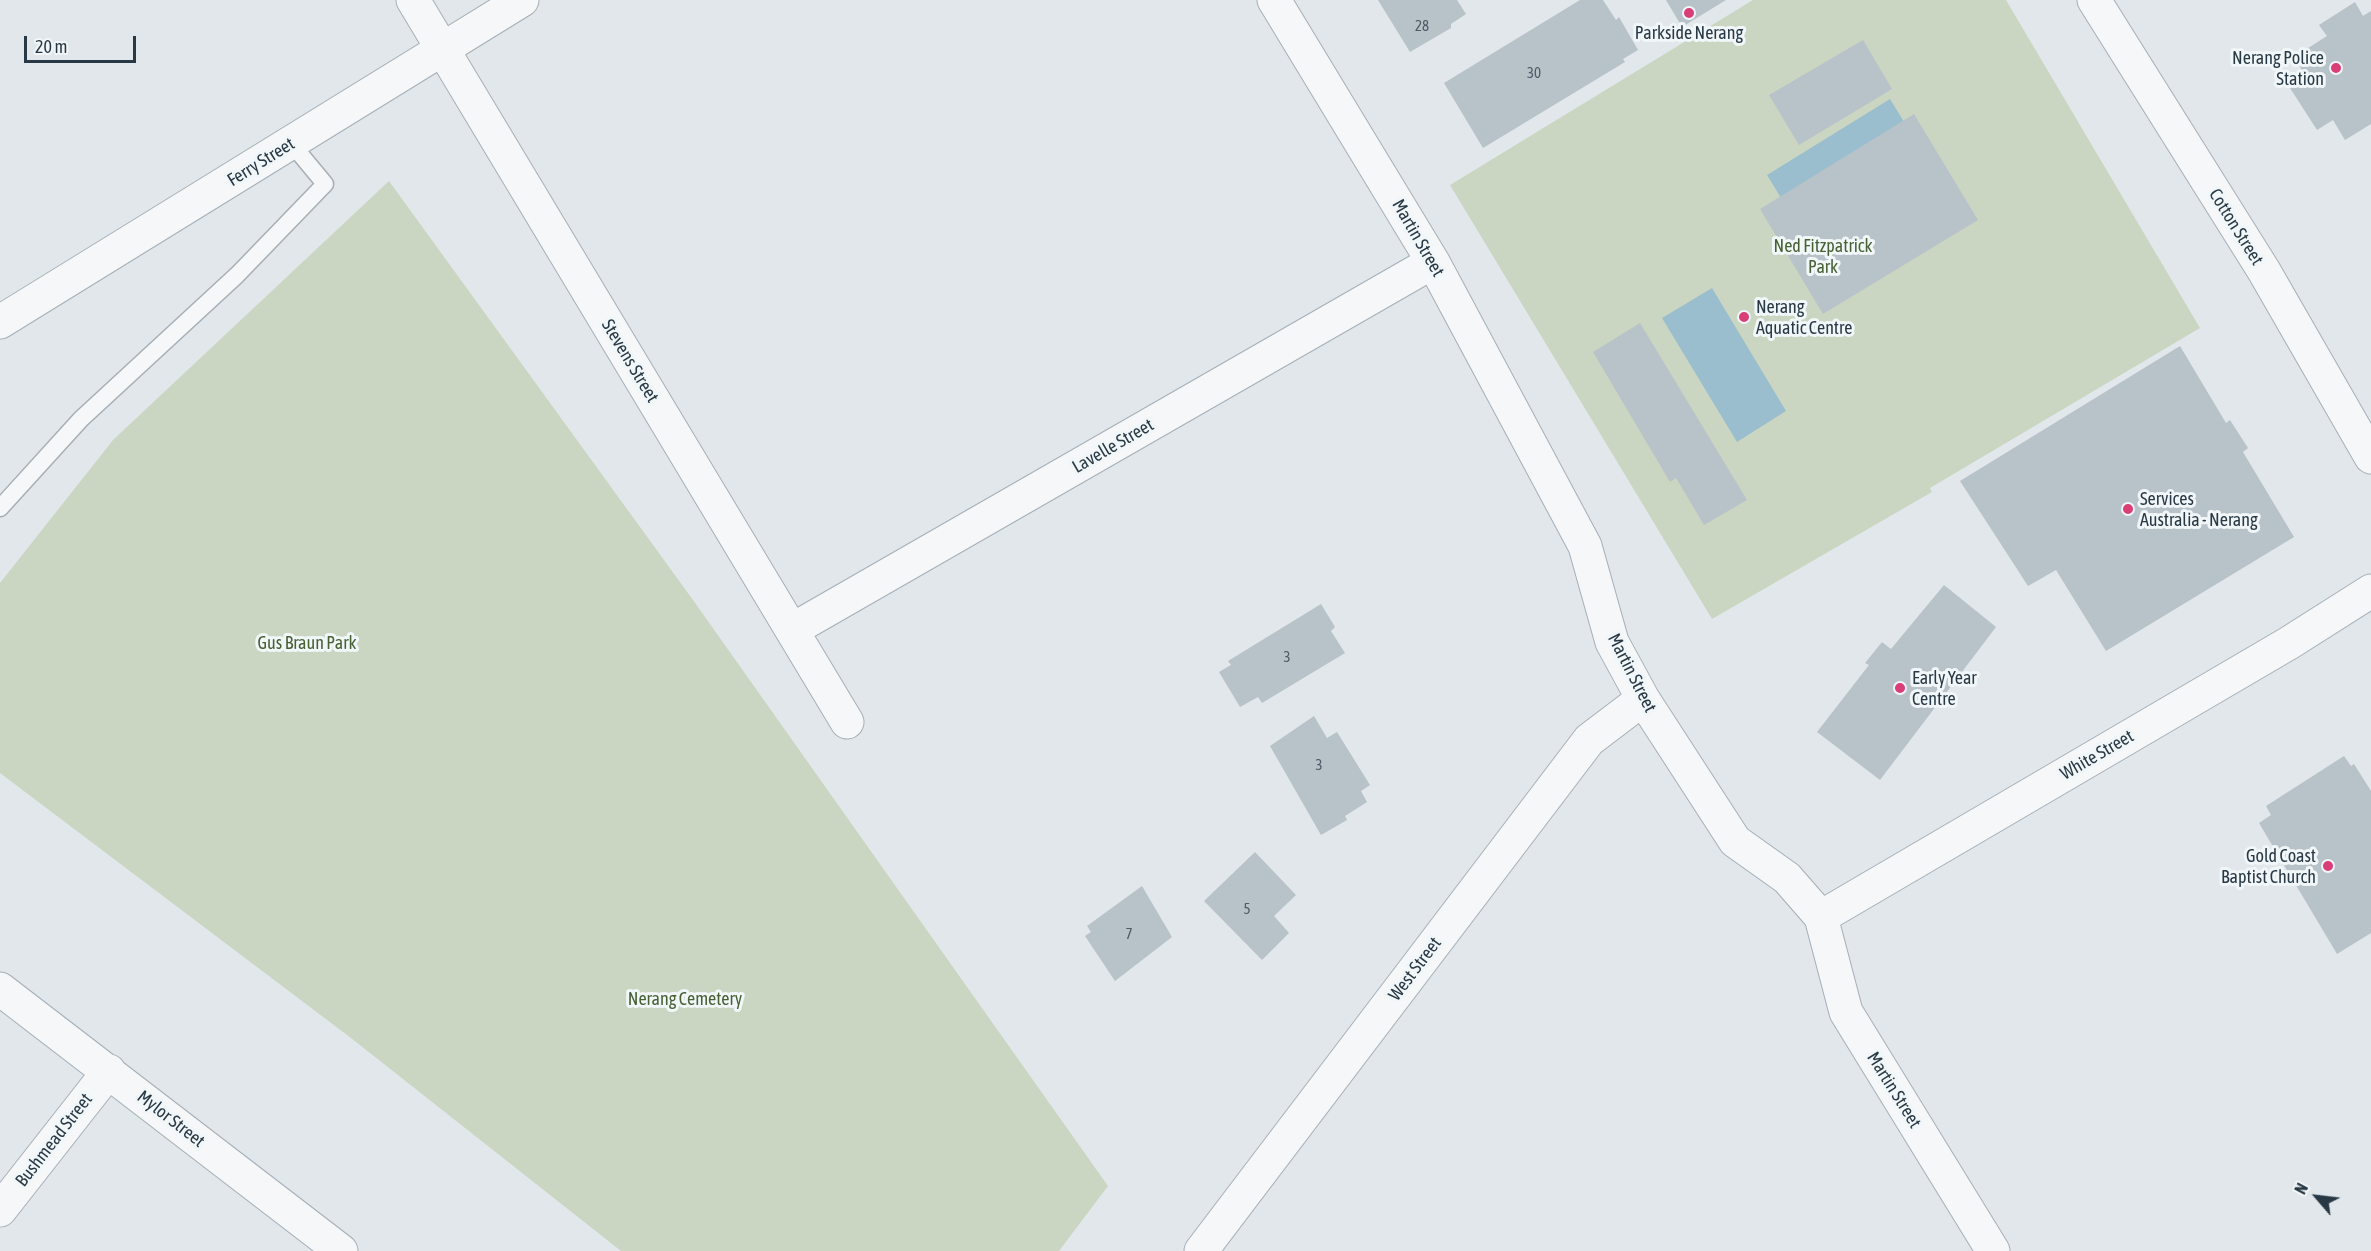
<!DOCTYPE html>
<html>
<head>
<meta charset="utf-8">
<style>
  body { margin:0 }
  #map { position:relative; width:2371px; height:1251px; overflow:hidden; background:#e1e7eb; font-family:"Asap Condensed",sans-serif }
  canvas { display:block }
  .north { position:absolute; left:2287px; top:1167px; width:60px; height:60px; -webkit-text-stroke:4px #f1f6f8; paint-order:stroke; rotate:298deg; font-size:16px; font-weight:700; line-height:24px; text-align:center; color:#283945 }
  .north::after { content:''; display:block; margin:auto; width:21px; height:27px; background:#283945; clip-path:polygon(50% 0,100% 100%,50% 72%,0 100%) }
  .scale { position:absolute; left:24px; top:36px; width:112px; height:27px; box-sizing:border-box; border:3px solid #283945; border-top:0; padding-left:8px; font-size:18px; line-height:21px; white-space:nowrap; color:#283945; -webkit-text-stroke:4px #f1f6f8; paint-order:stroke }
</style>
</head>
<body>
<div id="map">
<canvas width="2371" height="1251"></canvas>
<div class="north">N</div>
<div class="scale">20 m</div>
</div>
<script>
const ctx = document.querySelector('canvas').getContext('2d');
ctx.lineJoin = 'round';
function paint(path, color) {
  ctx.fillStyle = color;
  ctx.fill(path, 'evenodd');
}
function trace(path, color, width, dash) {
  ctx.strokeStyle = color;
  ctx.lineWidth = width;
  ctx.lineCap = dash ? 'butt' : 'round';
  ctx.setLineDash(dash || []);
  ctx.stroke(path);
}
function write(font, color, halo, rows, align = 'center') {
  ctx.font = font + ' "Asap Condensed",sans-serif';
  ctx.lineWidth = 6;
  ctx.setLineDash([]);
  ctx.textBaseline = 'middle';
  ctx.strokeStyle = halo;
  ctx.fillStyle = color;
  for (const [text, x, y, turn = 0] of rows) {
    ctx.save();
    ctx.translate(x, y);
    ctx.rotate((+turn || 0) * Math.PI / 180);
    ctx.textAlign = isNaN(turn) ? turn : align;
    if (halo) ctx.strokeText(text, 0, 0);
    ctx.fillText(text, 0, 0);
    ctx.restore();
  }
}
const green = new Path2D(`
  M 1753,0 L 2006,0 L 2200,328 L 1930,488 L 1932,492 L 1712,619 L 1450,185 Z
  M 389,181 L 693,600 L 1108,1186 L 1059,1251 L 621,1251 L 351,1038 L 0,773 L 0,583 L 113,440 Z`);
const water = new Path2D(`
  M 1890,99 L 1965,221 L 1842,298 L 1767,175 Z
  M 1712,288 L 1786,411 L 1737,442 L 1662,318 Z`);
const building = new Path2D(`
  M 1378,0 L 1457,0 L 1466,14 L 1451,24 L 1451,28 L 1410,52 Z
  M 1580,0 L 1603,0 L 1616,20 L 1619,17 L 1638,50 L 1623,59 L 1625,62 L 1483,148 L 1444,83 Z
  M 1666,0 L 1726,0 L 1682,27 Z
  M 2355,2 L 2363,16 L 2371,11 L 2371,124 L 2345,140 L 2333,120 L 2317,130 L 2290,88 L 2307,78 L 2294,57 L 2327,36 L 2319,25 Z
  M 1863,40 L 1892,89 L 1799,145 L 1769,95 Z
  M 1914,114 L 1978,220 L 1823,314 L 1760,209 Z
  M 1640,323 L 1747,500 L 1704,525 L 1676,478 L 1670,482 L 1593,352 Z
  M 2180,346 L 2226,423 L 2230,420 L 2248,448 L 2243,452 L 2294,537 L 2106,651 L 2056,570 L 2028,586 L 1960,481 Z
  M 1944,585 L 1996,627 L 1880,780 L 1817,732 L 1869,665 L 1865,663 L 1882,642 L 1891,649 Z
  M 1321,604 L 1335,627 L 1331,631 L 1345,653 L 1262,703 L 1258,697 L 1240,707 L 1219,672 L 1231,665 L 1228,661 Z
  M 1314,716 L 1327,738 L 1337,732 L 1370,785 L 1361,791 L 1367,802 L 1345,816 L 1347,820 L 1321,835 L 1270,746 Z
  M 2344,756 L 2351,766 L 2354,764 L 2371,791 L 2371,933 L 2337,954 L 2259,823 L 2271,815 L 2266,806 Z
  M 1255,852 L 1296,895 L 1274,916 L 1289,933 L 1262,960 L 1204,901 Z
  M 1142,886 L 1172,937 L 1115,981 L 1085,936 L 1091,932 L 1087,926 Z`);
const service = new Path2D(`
  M 0,508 L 81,419 L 237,275 L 325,184 L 291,143`);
const minor = new Path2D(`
  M 413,0 L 847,722
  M 1274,0 L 1433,262 L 1585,546 L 1612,642 L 1643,699 L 1735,841 L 1787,878 L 1821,917 L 1846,1012 L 1993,1251
  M 0,322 L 522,0
  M 792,630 L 1433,262
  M 1821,917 L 2289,643 L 2371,591
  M 0,989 L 341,1251
  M 0,1210 L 109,1071
  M 1201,1251 L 1589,740 L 1643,699`);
const tertiary = new Path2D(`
  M 2094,0 L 2264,271 L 2371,457`);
const markers = [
  [1689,13,6,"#d93e77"],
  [2336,68,6,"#d93e77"],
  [1744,317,6,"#d93e77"],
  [2128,509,6,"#d93e77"],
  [1900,688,6,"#d93e77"],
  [2328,866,6,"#d93e77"]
];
const numberNames = [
  ["28",1422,26],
  ["30",1534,73],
  ["3",1287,657],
  ["3",1319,765],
  ["5",1247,909],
  ["7",1129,934]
];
const poiNames = [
  ["Parkside Nerang",1689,33,"center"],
  ["Nerang Police",2324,58,"right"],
  ["Station",2324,79,"right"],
  ["Nerang",1756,307],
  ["Aquatic Centre",1756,328],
  ["Services",2140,499],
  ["Australia - Nerang",2140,520],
  ["Early Year",1912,678],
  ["Centre",1912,699],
  ["Gold Coast",2316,856,"right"],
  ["Baptist Church",2316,877,"right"]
];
const streetNames = [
  ["Ferry Street",261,162,-32],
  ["Cotton Street",2236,227,58],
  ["Martin Street",1418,238,60],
  ["Stevens Street",630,361,59],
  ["Lavelle Street",1113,446,-30],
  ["Martin Street",1632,673,63],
  ["White Street",2097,755,-30],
  ["West Street",1415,969,-53],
  ["Martin Street",1894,1090,58],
  ["Mylor Street",171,1119,38],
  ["Bushmead Street",54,1140,-52]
];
const parkNames = [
  ["Ned Fitzpatrick",1823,246],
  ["Park",1823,267],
  ["Gus Braun Park",307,643],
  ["Nerang Cemetery",685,999]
];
paint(green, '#cbd6c2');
paint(water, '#9abece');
paint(building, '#b8c2c9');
trace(service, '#a6afb6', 19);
trace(minor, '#a6afb6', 35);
trace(tertiary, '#a6afb6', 35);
trace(service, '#f5f7f9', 16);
trace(minor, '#f5f7f9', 33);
trace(tertiary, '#f5f7f9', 33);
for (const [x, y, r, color] of markers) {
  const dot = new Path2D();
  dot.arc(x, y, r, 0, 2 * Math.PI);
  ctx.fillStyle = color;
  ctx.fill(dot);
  trace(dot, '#f1f6f8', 2);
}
write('15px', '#4c5b66', null, numberNames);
write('18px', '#283945', '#f1f6f8', poiNames, 'left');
write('18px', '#283945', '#f1f6f8', streetNames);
write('18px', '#476134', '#f1f6f8', parkNames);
</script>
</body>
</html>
